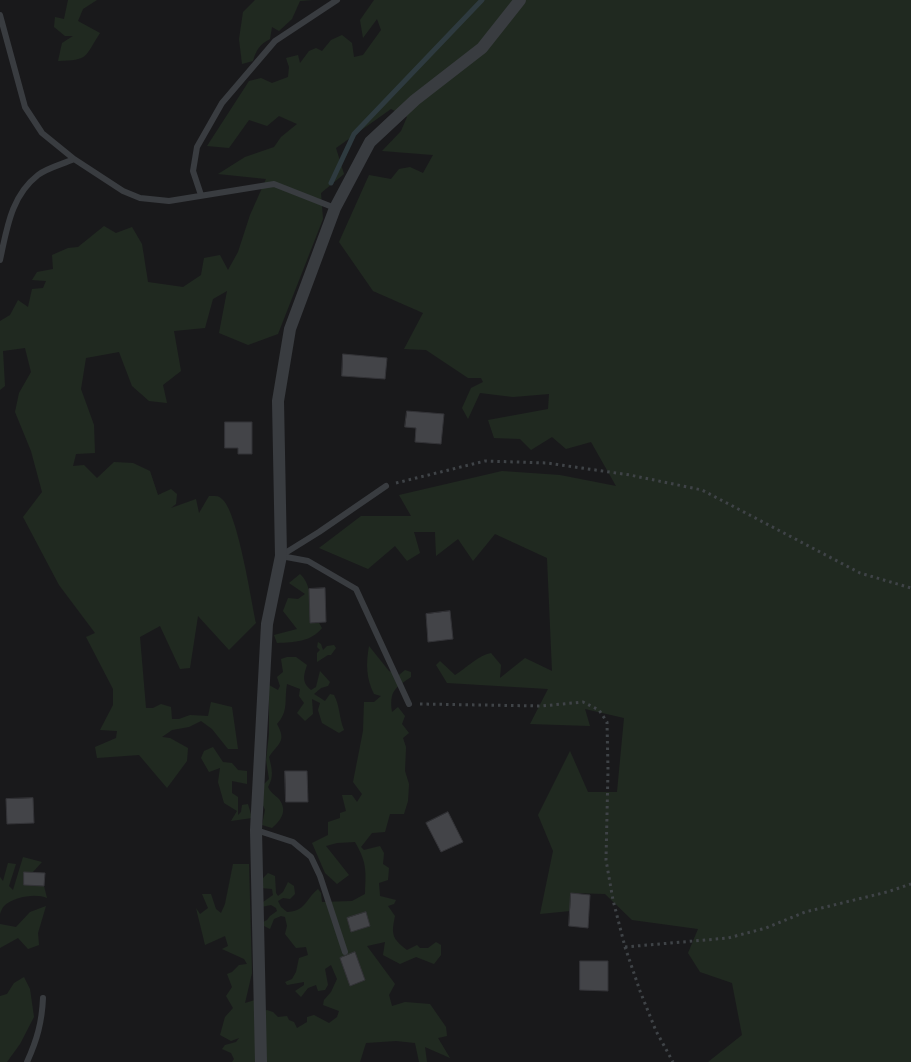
<!DOCTYPE html>
<html>
<head>
<meta charset="utf-8">
<style>
  body { margin:0 }
  canvas { display:block; background:#19191b }
</style>
</head>
<body>
<canvas width="911" height="1062"></canvas>
<script>
const ctx = document.querySelector('canvas').getContext('2d');
ctx.lineJoin = 'round';
function paint(path, color) {
  ctx.fillStyle = color;
  ctx.fill(path, 'evenodd');
}
function trace(path, color, width, dash) {
  ctx.strokeStyle = color;
  ctx.lineWidth = width;
  ctx.lineCap = dash ? 'butt' : 'round';
  ctx.setLineDash(dash || []);
  ctx.stroke(path);
}
const green = new Path2D(`
  M 68,0 L 97,0 L 83,9 L 78,21 L 100,33 C 84,58 89,60 58,61 L 62,43 L 73,36 L 65,36 L 54,27 L 55,17 L 64,19 Z
  M 255,0 L 313,0 L 300,1 L 292,19 L 279,31 L 272,27 L 270,39 C 260,44 256,50 253,61 L 242,64 L 239,39 L 243,12 Z
  M 374,0 L 911,0 L 911,1062 L 708,1062 L 742,1035 L 732,983 L 700,972 L 688,953 L 698,929 L 632,920 L 605,894 L 571,893 L 570,911 L 540,914 L 553,851 L 538,815 L 570,751 L 588,792 L 617,792 L 624,718 L 585,709 L 590,726 L 530,724 L 548,689 L 447,683 L 436,665 L 440,661 L 455,675 C 466,668 479,655 491,653 L 501,665 L 500,678 L 525,658 L 552,671 L 547,558 L 495,534 L 473,561 L 458,539 L 436,556 L 435,532 L 414,532 L 420,553 L 407,561 L 395,546 L 368,569 L 319,548 L 361,516 L 411,516 L 399,495 L 502,471 L 560,475 L 616,486 L 591,442 L 566,449 L 552,437 L 531,450 L 520,439 L 494,438 L 488,420 L 548,409 L 549,394 L 513,397 L 480,393 L 468,419 L 462,408 L 471,388 L 483,382 L 481,378 L 468,378 L 426,350 L 404,349 L 423,313 L 373,291 L 339,242 L 369,175 L 391,179 L 399,169 L 410,167 L 423,173 L 433,155 L 382,151 L 401,131 L 407,117 L 391,109 L 336,148 L 344,174 L 321,193 L 323,219 L 278,334 L 248,345 L 219,333 L 227,291 L 213,299 L 205,328 L 174,331 L 181,371 L 163,385 L 167,403 L 149,401 L 132,386 L 119,352 L 86,358 L 81,389 L 94,425 L 95,453 L 76,454 L 73,466 L 84,465 L 97,478 L 114,462 L 133,463 L 150,471 L 158,495 L 171,489 L 177,494 L 176,504 L 171,508 L 196,499 L 199,513 L 209,496 C 215,496 219,495 223,500 C 238,515 251,599 256,623 L 229,650 L 198,616 L 190,668 L 180,669 L 160,626 L 140,637 L 146,708 L 153,708 L 161,704 L 171,707 L 172,719 L 179,719 L 190,715 L 208,716 L 211,702 L 232,707 L 238,749 L 228,749 L 212,729 L 201,721 L 189,727 L 172,730 L 162,737 L 170,738 L 188,748 L 187,761 L 167,788 L 139,755 L 97,758 L 95,747 L 116,738 L 117,731 L 100,730 L 113,705 L 113,689 L 86,637 L 95,633 L 59,585 L 23,517 L 42,492 L 31,451 L 15,412 L 19,393 L 31,372 L 25,348 L 3,351 L 5,386 L 0,390 L 0,321 L 10,315 L 18,300 L 28,307 L 32,289 L 43,288 L 46,281 L 32,280 L 37,272 L 53,269 L 52,255 L 68,248 L 78,247 L 104,226 L 116,233 L 132,227 L 142,244 L 148,282 L 183,287 L 201,275 L 204,258 L 220,255 L 228,270 L 238,252 L 250,215 L 266,179 L 218,174 L 245,157 L 274,147 L 281,137 L 297,124 L 279,116 L 267,126 L 249,120 L 229,148 L 207,146 L 249,81 L 261,78 L 272,83 L 288,77 L 289,67 L 286,58 L 298,55 L 300,63 L 309,51 L 316,48 L 322,51 L 331,40 L 342,35 L 352,43 L 354,57 L 363,55 L 381,30 L 377,19 L 363,38 L 360,20 Z
  M 300,574 C 313,586 310,606 310,623 L 319,623 L 322,628 C 311,642 294,642 277,643 L 274,635 L 297,629 L 283,611 L 288,598 L 298,599 L 305,594 L 289,583 Z
  M 318,642 L 321,644 L 323,650 L 327,646 L 334,645 L 336,648 L 331,655 L 328,655 L 317,662 L 317,653 L 320,650 L 317,647 Z
  M 369,646 L 389,671 L 399,675 L 405,670 L 411,672 L 411,677 C 395,688 389,691 392,712 L 398,707 L 405,716 L 402,724 L 409,733 L 403,738 L 406,747 L 405,771 L 409,784 L 408,801 L 404,814 L 390,814 L 385,832 L 372,833 L 361,847 L 364,850 L 380,846 L 384,853 L 383,864 L 389,868 L 388,880 L 379,883 L 380,896 L 396,900 L 394,904 L 388,906 L 395,916 C 391,934 392,939 407,950 L 417,945 L 420,948 L 428,948 L 436,942 L 441,945 L 441,955 L 434,964 L 416,957 L 400,964 L 383,955 L 385,942 L 367,946 L 395,984 L 389,995 L 392,1006 L 405,1002 L 430,1004 L 446,1027 L 447,1036 L 438,1038 L 450,1058 L 425,1047 L 427,1062 L 419,1062 L 415,1043 L 396,1041 L 366,1043 L 360,1062 L 232,1062 L 234,1059 L 231,1053 L 222,1049 L 225,1045 L 236,1042 L 239,1038 L 231,1041 L 220,1035 L 225,1017 L 233,1008 L 226,996 L 232,987 L 227,974 L 232,972 L 239,965 L 247,964 L 244,959 L 222,949 L 228,946 L 225,936 L 205,945 L 196,908 L 200,914 L 208,908 L 202,894 L 211,894 L 216,909 L 221,913 L 225,904 L 233,864 L 249,864 L 252,973 L 245,1003 L 255,1000 L 258,1013 L 267,1010 L 273,1012 L 278,1017 L 287,1016 L 289,1020 L 294,1022 L 297,1028 L 307,1022 L 307,1017 L 314,1015 L 329,1023 L 337,1017 L 339,1011 L 323,1005 L 324,1000 L 331,992 L 337,979 L 331,965 L 325,969 L 328,985 L 325,990 L 318,991 L 316,985 L 308,988 L 301,997 L 295,991 L 304,985 L 304,982 L 287,985 L 285,982 L 292,979 L 296,972 L 299,958 L 308,955 L 306,947 L 296,948 L 285,934 L 287,926 L 285,917 L 281,916 L 274,919 L 270,929 L 262,925 L 263,922 L 267,920 L 270,916 L 277,911 L 276,908 L 271,905 L 261,907 L 263,902 L 273,895 L 272,889 L 261,888 L 262,879 L 268,873 L 275,876 L 276,893 L 278,896 L 283,892 L 288,882 L 294,886 L 295,894 L 290,899 L 283,898 L 278,901 L 281,907 L 287,912 C 306,911 305,900 318,889 L 321,893 L 322,902 L 352,901 L 365,894 C 366,870 367,863 355,842 L 337,843 L 326,846 L 349,875 L 337,884 L 325,873 L 312,843 L 328,835 L 328,822 L 340,818 L 340,813 L 346,811 L 342,795 L 352,795 L 357,802 L 362,794 L 353,782 L 363,731 L 364,702 L 374,702 L 381,696 L 374,694 C 366,678 366,664 369,646 Z
  M 287,657 L 296,657 L 307,665 C 304,675 301,682 311,690 L 316,687 L 320,671 L 330,682 L 328,686 L 321,688 L 314,694 L 325,701 L 330,694 L 334,695 C 340,706 339,718 344,730 L 339,733 L 322,723 L 318,710 L 320,703 L 312,699 L 313,714 L 305,721 L 297,713 L 304,703 L 299,696 L 300,689 L 287,684 C 284,700 289,711 277,724 C 287,742 278,743 269,757 C 272,769 274,777 268,787 C 270,792 275,795 279,799 C 288,811 281,820 272,828 L 262,825 L 265,810 L 262,803 L 261,787 L 269,779 L 266,760 L 269,734 L 269,685 L 278,690 L 280,686 L 277,677 L 283,672 L 281,659 Z
  M 213,747 L 223,762 L 232,763 L 238,770 L 247,771 L 247,784 L 232,781 L 232,793 L 238,797 L 238,815 L 241,812 L 242,805 L 248,804 L 252,818 L 231,821 L 237,811 L 224,803 L 218,782 L 220,768 L 209,772 L 201,758 L 204,751 Z
  M 23,857 L 42,862 L 32,873 L 24,872 L 24,885 L 44,886 L 47,898 C 36,893 13,897 4,906 C 2,908 1,911 0,914 L 0,877 L 3,881 L 8,863 L 16,864 L 9,886 L 13,890 Z
  M 46,906 L 38,933 L 39,945 L 28,949 L 18,938 L 0,948 L 0,924 L 16,927 L 30,912 Z
  M 24,977 L 30,989 L 34,1017 L 20,1044 L 7,1062 L 0,1062 L 0,996 L 7,994 L 14,983 Z`);
const stream = new Path2D(`
  M 331,183 L 354,134 L 482,0`);
const building = new Path2D(`
  M 343,354 L 387,358 L 385,379 L 342,376 Z
  M 407,411 L 444,414 L 441,444 L 415,442 L 416,428 L 405,427 Z
  M 225,422 L 252,422 L 252,454 L 238,454 L 238,448 L 225,448 Z
  M 325,588 L 326,622 L 310,623 L 309,589 Z
  M 450,611 L 453,639 L 428,642 L 426,614 Z
  M 285,771 L 307,771 L 308,802 L 286,802 Z
  M 33,798 L 34,823 L 7,824 L 6,799 Z
  M 448,812 L 463,842 L 441,852 L 426,823 Z
  M 24,872 L 45,873 L 44,886 L 24,885 Z
  M 571,893 L 590,895 L 588,928 L 569,926 Z
  M 366,912 L 370,926 L 351,932 L 347,918 Z
  M 355,952 L 365,980 L 350,986 L 340,958 Z
  M 580,961 L 608,961 L 608,991 L 580,990 Z`);
const path = new Path2D(`
  M 396,483 L 485,461 L 547,463 L 630,475 L 702,490 L 860,573 L 911,588
  M 420,704 L 541,706 L 583,702 L 599,710 L 607,722 L 608,770 L 606,860 L 613,900 L 625,947 L 640,991 L 656,1031 L 673,1062
  M 625,947 L 728,938 L 766,928 L 805,912 L 887,892 L 911,884`);
const lane = new Path2D(`
  M 0,15 L 25,107 L 42,133 L 74,159 L 123,191 L 140,198 L 169,201 L 274,184 L 335,208
  M 201,195 L 193,171 L 197,147 L 222,103 L 275,41 L 337,0
  M 0,260 C 7,228 11,196 38,175 C 47,168 63,164 74,159
  M 282,555 L 319,532 L 386,486
  M 281,556 L 308,561 L 356,589 L 409,704
  M 256,830 L 293,842 L 311,857 L 320,876 L 345,952
  M 27,1062 C 37,1040 42,1022 43,998`);
const street = new Path2D(`
  M 261,1062 L 256,830 L 267,624 L 281,556 L 278,401 L 290,329 L 335,208 L 370,142 L 415,100 L 482,48 L 520,0`);
paint(green, '#202920');
trace(stream, '#2e3a3f', 5);
paint(building, '#434448');
trace(building, '#333337', 1);
trace(path, '#3f4347', 3, [2.5, 4]);
trace(lane, '#393c40', 6);
trace(street, '#393c40', 12);
</script>
</body>
</html>
